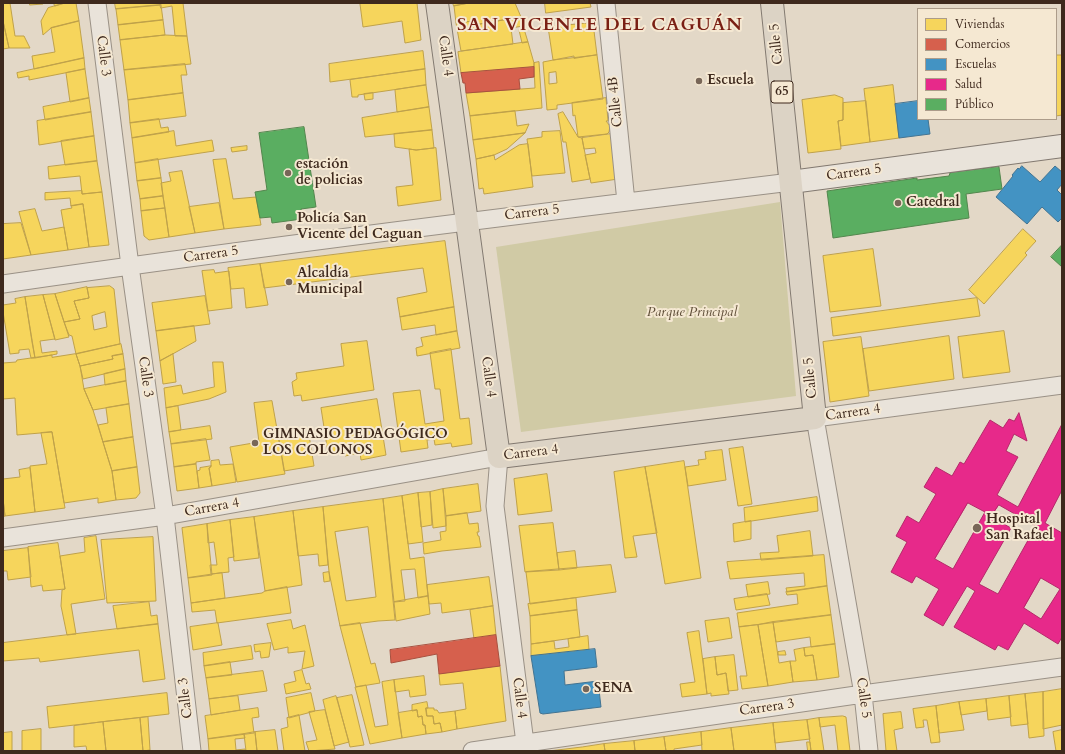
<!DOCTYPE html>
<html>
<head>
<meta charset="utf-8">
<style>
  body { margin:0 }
  #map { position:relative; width:1065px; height:754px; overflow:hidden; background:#e3d8c7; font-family:Cardo,serif }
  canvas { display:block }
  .frame { position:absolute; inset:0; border:4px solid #3e291d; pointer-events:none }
  .legend { position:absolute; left:917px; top:8px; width:140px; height:112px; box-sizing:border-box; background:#f5e8d2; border:1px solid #ac9c8a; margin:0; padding:5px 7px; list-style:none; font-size:12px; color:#3e291d }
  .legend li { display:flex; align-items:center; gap:8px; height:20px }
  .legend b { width:20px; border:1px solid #ac9c8a }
</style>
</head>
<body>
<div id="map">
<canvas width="1065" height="754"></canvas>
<div class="frame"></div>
<ul class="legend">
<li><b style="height:11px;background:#f6d55c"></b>Viviendas</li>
<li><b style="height:11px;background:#d6604d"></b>Comercios</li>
<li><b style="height:11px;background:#4393c3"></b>Escuelas</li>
<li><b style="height:11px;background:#e7298a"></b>Salud</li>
<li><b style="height:11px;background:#5aae61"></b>Público</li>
</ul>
</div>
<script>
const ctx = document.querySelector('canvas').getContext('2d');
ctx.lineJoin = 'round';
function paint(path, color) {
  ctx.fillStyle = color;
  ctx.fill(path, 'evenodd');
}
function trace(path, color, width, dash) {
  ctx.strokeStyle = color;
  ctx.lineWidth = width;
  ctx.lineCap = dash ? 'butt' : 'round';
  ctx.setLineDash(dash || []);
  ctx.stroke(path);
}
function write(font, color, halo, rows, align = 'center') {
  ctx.font = font + ' Cardo,serif';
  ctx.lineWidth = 4;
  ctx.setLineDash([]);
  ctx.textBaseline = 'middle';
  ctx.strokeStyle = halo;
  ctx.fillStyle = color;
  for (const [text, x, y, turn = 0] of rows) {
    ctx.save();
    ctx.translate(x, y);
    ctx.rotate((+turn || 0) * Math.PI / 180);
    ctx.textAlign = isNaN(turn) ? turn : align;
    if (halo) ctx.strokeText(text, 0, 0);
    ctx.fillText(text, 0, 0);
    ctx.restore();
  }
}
const green = new Path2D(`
  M 780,202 L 796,396 L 521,432 L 496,247 Z`);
const homes = new Path2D(`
  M 3,3 L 10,3 L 15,36 L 24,36 L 30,48 L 9,48 L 3,21 Z
  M 30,3 L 43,3 L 43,4 L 30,5 Z
  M 54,3 L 65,3 L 55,6 Z
  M 65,3 L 76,3 L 79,21 L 51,28 L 43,35 L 41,21 L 48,8 Z
  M 115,3 L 160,3 L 161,5 L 116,9 Z
  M 160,3 L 183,3 L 187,36 L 175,36 L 172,6 L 161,8 Z
  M 364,3 L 417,3 L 421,40 L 405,43 L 402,21 L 363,27 L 360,4 Z
  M 453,3 L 469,3 L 454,6 Z
  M 469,3 L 515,3 L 521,17 L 473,25 L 473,21 L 456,23 L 454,6 Z
  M 545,3 L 590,3 L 591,7 L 546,13 Z
  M 161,5 L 163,20 L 118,25 L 116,9 Z
  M 521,17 L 523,26 L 511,28 L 513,44 L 461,51 L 456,23 L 473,21 L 473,25 Z
  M 163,20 L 165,35 L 120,40 L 118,25 Z
  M 3,21 L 9,48 L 3,49 Z
  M 79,21 L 84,58 L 34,69 L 32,56 L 55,52 L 51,28 Z
  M 593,23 L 597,55 L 553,60 L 548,27 Z
  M 524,29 L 528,42 L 522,43 L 519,30 Z
  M 165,35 L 187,36 L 191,64 L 124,70 L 120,40 Z
  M 528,42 L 534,63 L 534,67 L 461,73 L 458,52 Z
  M 423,51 L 425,69 L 330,82 L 329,64 Z
  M 597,55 L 603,99 L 557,105 L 557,109 L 547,110 L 543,62 L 574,56 L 574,58 ZM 556,72 L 557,83 L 549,84 L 549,73 Z
  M 1056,55 L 1062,55 L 1062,115 L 1056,116 Z
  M 84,58 L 85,69 L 29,80 L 29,76 L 18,78 L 17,73 Z
  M 539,62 L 542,108 L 470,116 L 466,93 L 535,88 L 534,67 L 534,63 Z
  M 185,64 L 187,75 L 181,75 L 183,93 L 128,100 L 124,70 Z
  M 85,69 L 89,98 L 70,102 L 66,73 Z
  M 425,69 L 426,85 L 358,95 L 358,97 L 352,97 L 350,80 Z
  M 426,85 L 429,107 L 397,112 L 395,90 Z
  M 893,85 L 899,138 L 870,142 L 864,89 Z
  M 183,93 L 186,116 L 130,123 L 128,100 Z
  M 373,93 L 373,99 L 365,100 L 364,94 Z
  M 835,95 L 843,98 L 843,120 L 838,121 L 841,149 L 808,153 L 802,100 Z
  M 89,98 L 91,112 L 45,120 L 43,107 Z
  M 606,98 L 608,121 L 606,121 L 610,126 L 609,132 L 607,134 L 578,137 L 575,115 L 573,116 L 572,103 Z
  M 866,101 L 870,142 L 841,146 L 838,121 L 843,120 L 843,103 Z
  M 429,107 L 432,130 L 365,137 L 362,118 Z
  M 515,111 L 517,126 L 529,124 L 525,133 L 473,140 L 470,116 Z
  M 91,112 L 94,136 L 39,145 L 37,121 Z
  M 563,112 L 578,137 L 582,138 L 590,179 L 572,182 L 566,142 L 563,142 L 558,114 Z
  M 159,119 L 161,128 L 168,127 L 169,132 L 132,138 L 130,123 Z
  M 432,130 L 434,148 L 416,150 L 395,147 L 394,134 Z
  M 174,131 L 176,146 L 212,140 L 214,151 L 135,163 L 132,138 Z
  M 560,131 L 565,173 L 532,176 L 527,139 L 542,137 L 542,132 Z
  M 525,133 L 507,149 L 494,155 L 476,159 L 473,140 Z
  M 611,134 L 618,179 L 591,183 L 585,155 L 596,153 L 595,148 L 584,149 L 582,138 Z
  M 94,136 L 97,161 L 65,165 L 61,141 Z
  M 528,144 L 533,187 L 484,194 L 483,188 L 479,189 L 476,159 L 494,155 L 495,160 L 519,145 Z
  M 247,146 L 247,150 L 232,152 L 231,148 Z
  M 436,148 L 441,200 L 398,206 L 396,187 L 413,185 L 409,149 L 416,150 Z
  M 158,159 L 161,178 L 137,181 L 135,163 Z
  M 226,159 L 233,199 L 256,197 L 261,225 L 224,229 L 213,160 Z
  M 97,161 L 102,192 L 82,194 L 80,176 L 49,179 L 48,167 Z
  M 182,171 L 195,233 L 169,237 L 161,183 L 171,181 L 169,173 Z
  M 161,178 L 163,196 L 140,199 L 137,181 Z
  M 82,191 L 82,194 L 102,192 L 109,245 L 89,247 L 83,204 L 71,206 L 70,198 L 45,200 L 45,193 Z
  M 163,196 L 165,208 L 141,211 L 140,199 Z
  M 219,203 L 224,229 L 195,233 L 189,207 Z
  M 83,204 L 89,247 L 68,250 L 61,210 L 72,208 L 71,206 Z
  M 164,208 L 165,208 L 169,237 L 149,240 L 144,236 L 141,211 Z
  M 35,209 L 42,231 L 64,227 L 68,250 L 31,255 L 19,212 Z
  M 21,223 L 31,255 L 3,259 L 3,224 Z
  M 1023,229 L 1036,241 L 1025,253 L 1027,255 L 984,304 L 969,290 Z
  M 445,241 L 454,307 L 400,317 L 397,298 L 427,292 L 423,268 L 264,288 L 260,264 Z
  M 873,249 L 881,306 L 830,312 L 823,256 Z
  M 260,264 L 268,305 L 246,308 L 244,288 L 231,289 L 228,268 Z
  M 214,270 L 215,273 L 229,271 L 232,308 L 208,311 L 202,271 Z
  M 110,286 L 114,289 L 120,344 L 76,354 L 72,336 L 69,335 L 64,322 L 80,319 L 74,301 L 89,298 L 87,288 ZM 105,312 L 107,327 L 94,330 L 92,316 Z
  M 87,287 L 89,298 L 74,301 L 80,319 L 64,322 L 55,294 Z
  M 55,294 L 69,337 L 55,340 L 43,295 Z
  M 43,295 L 55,339 L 40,341 L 42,353 L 57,351 L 57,354 L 35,358 L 25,297 Z
  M 205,296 L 210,324 L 156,331 L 152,303 Z
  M 25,297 L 32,342 L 35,358 L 31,358 L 29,349 L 19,350 L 19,353 L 10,354 L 3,312 L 3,305 L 16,303 L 15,299 Z
  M 977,298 L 980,316 L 833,336 L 831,318 Z
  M 454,307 L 457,331 L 436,335 L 435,325 L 402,330 L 400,317 Z
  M 194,326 L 196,341 L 160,361 L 156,331 Z
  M 457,331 L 460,348 L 417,356 L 416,348 L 423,346 L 421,338 Z
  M 1004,331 L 1010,372 L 963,378 L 958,337 Z
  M 949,336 L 954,379 L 869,391 L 863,349 Z
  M 861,337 L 869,396 L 830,402 L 823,342 Z
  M 367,341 L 374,390 L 302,401 L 301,395 L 294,396 L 292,382 L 297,379 L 296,373 L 344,366 L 341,344 Z
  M 121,344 L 123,354 L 112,356 L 113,359 L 80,366 L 76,354 Z
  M 451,349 L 460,419 L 469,418 L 472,444 L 452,447 L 451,443 L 435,445 L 434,439 L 427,440 L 428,448 L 401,452 L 393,393 L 420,390 L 425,424 L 444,421 L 440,389 L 435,389 L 430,353 Z
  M 76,354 L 80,366 L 84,389 L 93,410 L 112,471 L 116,500 L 98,503 L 98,498 L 64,503 L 52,432 L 17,435 L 15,398 L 3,399 L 3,363 L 16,362 L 17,360 L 52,355 L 52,357 Z
  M 123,354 L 125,369 L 83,379 L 80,366 L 113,359 L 112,356 Z
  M 173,354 L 176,382 L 163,384 L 160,361 Z
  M 213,362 L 223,362 L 226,392 L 209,399 L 166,408 L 164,388 L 181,385 L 183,394 L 214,387 Z
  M 125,369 L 126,381 L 105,385 L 104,374 Z
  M 126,381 L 129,404 L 93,410 L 84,389 Z
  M 377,399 L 386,455 L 361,460 L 360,453 L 345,456 L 342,451 L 328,453 L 321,408 Z
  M 272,401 L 285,474 L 237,482 L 230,447 L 259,442 L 254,403 Z
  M 129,404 L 133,437 L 103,442 L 98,425 L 108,423 L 106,408 Z
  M 178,406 L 181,430 L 169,432 L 166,408 Z
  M 210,426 L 212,439 L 171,444 L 169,432 Z
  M 52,432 L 65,508 L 35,512 L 30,466 L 47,464 L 41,433 Z
  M 309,435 L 314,466 L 284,471 L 279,440 Z
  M 133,437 L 137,467 L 112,471 L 103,442 Z
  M 206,439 L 210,460 L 196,462 L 196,464 L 174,467 L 171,444 Z
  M 743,447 L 752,504 L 738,506 L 729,449 Z
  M 722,450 L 726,480 L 688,486 L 685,467 L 699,465 L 698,460 L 706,459 L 705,452 Z
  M 219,460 L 220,465 L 233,464 L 236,482 L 212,486 L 209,468 L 211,467 L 211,461 Z
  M 684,461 L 701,578 L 665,584 L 645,467 Z
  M 196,464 L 199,488 L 177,491 L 174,467 Z
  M 211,466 L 209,468 L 212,486 L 199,488 L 197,471 L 200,470 L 200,468 Z
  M 137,467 L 140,493 L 136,498 L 116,500 L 112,471 Z
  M 645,467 L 657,533 L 633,536 L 637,557 L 625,558 L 614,472 Z
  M 30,468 L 35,512 L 5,516 L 3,499 L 3,479 L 20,477 L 19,470 Z
  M 547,474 L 552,511 L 518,515 L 514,479 Z
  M 478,484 L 481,511 L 446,516 L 443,489 Z
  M 443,489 L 446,526 L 433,528 L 430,492 Z
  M 430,492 L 432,525 L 421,527 L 418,493 Z
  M 418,493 L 423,542 L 408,544 L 402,496 Z
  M 402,496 L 410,559 L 424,557 L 428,596 L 418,598 L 415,569 L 401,570 L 405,601 L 394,602 L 383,499 Z
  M 817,497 L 818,511 L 745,522 L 744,508 Z
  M 3,499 L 5,516 L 3,517 Z
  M 383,499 L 395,620 L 378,621 L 340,626 L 329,572 L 323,507 ZM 368,527 L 376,597 L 346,601 L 335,532 Z
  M 323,507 L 328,565 L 319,566 L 318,554 L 298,556 L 293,511 Z
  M 293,511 L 302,585 L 265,591 L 254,517 Z
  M 467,513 L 469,524 L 478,523 L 479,532 L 477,532 L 478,536 L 479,536 L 481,547 L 442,551 L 424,554 L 423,543 L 441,540 L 440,532 L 446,531 L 446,516 Z
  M 254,517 L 259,558 L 234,561 L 230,520 Z
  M 230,520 L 234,557 L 228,558 L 229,572 L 211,574 L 210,565 L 217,565 L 214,542 L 208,543 L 207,524 Z
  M 751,521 L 751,539 L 734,542 L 733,524 Z
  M 553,523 L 559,570 L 525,572 L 519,526 Z
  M 207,524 L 212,575 L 188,578 L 182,528 Z
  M 810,531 L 813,556 L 761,560 L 760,553 L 779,552 L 777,536 Z
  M 96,536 L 105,599 L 71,604 L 76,634 L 67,635 L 61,606 L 62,590 L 65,589 L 60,556 L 85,552 L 84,538 Z
  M 153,537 L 156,601 L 107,603 L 101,540 Z
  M 58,543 L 65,589 L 43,591 L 42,585 L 31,587 L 28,547 Z
  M 28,548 L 31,577 L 8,580 L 7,571 L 3,571 L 3,551 Z
  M 575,551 L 577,568 L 559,570 L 557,553 Z
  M 824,555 L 827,586 L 787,592 L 786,588 L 805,586 L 804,573 L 730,579 L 727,562 Z
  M 611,565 L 616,592 L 530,604 L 526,572 Z
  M 329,572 L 330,581 L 324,582 L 323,573 Z
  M 222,573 L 225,598 L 191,603 L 188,578 Z
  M 489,577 L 493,606 L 442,613 L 441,603 L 429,604 L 427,585 Z
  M 768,582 L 770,594 L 748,597 L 746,585 Z
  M 827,586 L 831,615 L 739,627 L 737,613 L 798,604 L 797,594 L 787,595 L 786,592 Z
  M 287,587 L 291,613 L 217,623 L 215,610 L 192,612 L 191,603 L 262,593 L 265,591 Z
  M 767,594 L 770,605 L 736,610 L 734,599 Z
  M 428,596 L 430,614 L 396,621 L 394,602 Z
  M 576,598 L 577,610 L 530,616 L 528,604 Z
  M 149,602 L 151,616 L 157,615 L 158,624 L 117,629 L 113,606 Z
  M 493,606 L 496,635 L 474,639 L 470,610 Z
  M 577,610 L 580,637 L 531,644 L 530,616 Z
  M 831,615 L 835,644 L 811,647 L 810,637 L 776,642 L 773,622 Z
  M 729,618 L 732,638 L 708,642 L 705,621 Z
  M 291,620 L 293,629 L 305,625 L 314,666 L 302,669 L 305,651 L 288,653 L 288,647 L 274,650 L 267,624 Z
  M 773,622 L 779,663 L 790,661 L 793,682 L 768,686 L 758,625 Z
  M 218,623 L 222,645 L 193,650 L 190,627 Z
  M 360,623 L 371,664 L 375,663 L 380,683 L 356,687 L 340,626 Z
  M 158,624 L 165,679 L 143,682 L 139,650 L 40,662 L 39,658 L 3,661 L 3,643 Z
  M 758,625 L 768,686 L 742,689 L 740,676 L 747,676 L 739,627 Z
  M 699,631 L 707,694 L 682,697 L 680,684 L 695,682 L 687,633 Z
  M 588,636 L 589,650 L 531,656 L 531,644 L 554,641 L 555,649 L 569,647 L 568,639 Z
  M 271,643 L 269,657 L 261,658 L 260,651 L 255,652 L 254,645 Z
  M 835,644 L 839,677 L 817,680 L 813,655 L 805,656 L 804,648 Z
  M 251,646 L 253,659 L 204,666 L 203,653 Z
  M 804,648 L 805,656 L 813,655 L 817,680 L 793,682 L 790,661 L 796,661 L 794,650 Z
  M 785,651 L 786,655 L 778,655 L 778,652 Z
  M 734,655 L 738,690 L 728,691 L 726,673 L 717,675 L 715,657 Z
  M 715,657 L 717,675 L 726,673 L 729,694 L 711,696 L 711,693 L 707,694 L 703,659 Z
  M 230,662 L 232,675 L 206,678 L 204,666 Z
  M 500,666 L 506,721 L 457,729 L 455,711 L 466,709 L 463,683 L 440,685 L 439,674 Z
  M 302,670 L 306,684 L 309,683 L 311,689 L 286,694 L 284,684 L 296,681 L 294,672 Z
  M 263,671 L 267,691 L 209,699 L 206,678 Z
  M 424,676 L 426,695 L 410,697 L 409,690 L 395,692 L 394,680 Z
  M 394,680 L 402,738 L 370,744 L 355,687 L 366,685 L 375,727 L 388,725 L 382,682 Z
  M 1062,689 L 1062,725 L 1043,729 L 1043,692 Z
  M 1043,692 L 1044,736 L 1029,738 L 1025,694 Z
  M 167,693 L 169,714 L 49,728 L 47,707 Z
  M 311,693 L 315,711 L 289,718 L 286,698 Z
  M 1025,694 L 1028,724 L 1011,726 L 1009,696 Z
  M 352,695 L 364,745 L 350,747 L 337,698 Z
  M 238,696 L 240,710 L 211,715 L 209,699 Z
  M 336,696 L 349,742 L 334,746 L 323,700 Z
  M 1009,696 L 1011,717 L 988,720 L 986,699 Z
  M 986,699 L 987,711 L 961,715 L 959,702 Z
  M 427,702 L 428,708 L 426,708 L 427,716 L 433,716 L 434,724 L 440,723 L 442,732 L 426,734 L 425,725 L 423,725 L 422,716 L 418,717 L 417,710 L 412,711 L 412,705 Z
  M 959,702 L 964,730 L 939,733 L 936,706 Z
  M 936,706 L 940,742 L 931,743 L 927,720 L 923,720 L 924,727 L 916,728 L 913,709 Z
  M 258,708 L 259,717 L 252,718 L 254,733 L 208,739 L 205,716 Z
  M 426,708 L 434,708 L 434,710 L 437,710 L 439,713 L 455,711 L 457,729 L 442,732 L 440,723 L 434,724 L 433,716 L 427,716 Z
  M 325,710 L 335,749 L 309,751 L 306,742 L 317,740 L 309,712 Z
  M 417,710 L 418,717 L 422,716 L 423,725 L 425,725 L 426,734 L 402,738 L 398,713 Z
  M 901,712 L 903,728 L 894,730 L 897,751 L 886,751 L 883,714 Z
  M 299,715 L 305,751 L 284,751 L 281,729 L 288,727 L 287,718 Z
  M 843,716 L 846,717 L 850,751 L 838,751 L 835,725 L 820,727 L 819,718 Z
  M 148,717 L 150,750 L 143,751 L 140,718 Z
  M 140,718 L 143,751 L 106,751 L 103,722 Z
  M 819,718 L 824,751 L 811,751 L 807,720 Z
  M 807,720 L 810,739 L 775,743 L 773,723 Z
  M 103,722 L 106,751 L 87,751 L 86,746 L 74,747 L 74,726 Z
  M 773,723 L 776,751 L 734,751 L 731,728 Z
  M 731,728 L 734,751 L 702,751 L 701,732 Z
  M 41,729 L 41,751 L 22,751 L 22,731 Z
  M 275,730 L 278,751 L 257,751 L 255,732 Z
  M 1062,730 L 1062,751 L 1056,751 L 1053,732 Z
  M 12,732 L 12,751 L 3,751 L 3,733 Z
  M 255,732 L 257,751 L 246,751 L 244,734 Z
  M 701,732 L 702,745 L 674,749 L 674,751 L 666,751 L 664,737 Z
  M 244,734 L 245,738 L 235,739 L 236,750 L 245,749 L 246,751 L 209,751 L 208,739 Z
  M 664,737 L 666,751 L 635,751 L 634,741 Z
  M 634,741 L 635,751 L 605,751 L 604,744 Z
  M 807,742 L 810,742 L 811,751 L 808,751 Z
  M 604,744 L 605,751 L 549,751 L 582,747 Z`);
const shops = new Path2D(`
  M 534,67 L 534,77 L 519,79 L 520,89 L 466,93 L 465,83 L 463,83 L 461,73 Z
  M 496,635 L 500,666 L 439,674 L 437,654 L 391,663 L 390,650 Z`);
const schools = new Path2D(`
  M 918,101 L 918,119 L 928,119 L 930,134 L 899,138 L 895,104 Z
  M 1022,166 L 1040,182 L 1055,166 L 1062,172 L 1062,184 L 1057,190 L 1062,195 L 1062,218 L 1058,222 L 1042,207 L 1027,224 L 996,197 L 1013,176 L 1012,175 L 1018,168 L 1019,169 Z
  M 595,649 L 597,667 L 564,671 L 565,685 L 598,681 L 601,707 L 543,714 L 540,713 L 531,656 Z`);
const health = new Path2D(`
  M 1019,413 L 1027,441 L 1014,434 L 1006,451 L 1018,457 L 997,495 L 1018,507 L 1062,424 L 1062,490 L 1045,523 L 1062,533 L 1062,637 L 1058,644 L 1024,623 L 1008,650 L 998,645 L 995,650 L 954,627 L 975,591 L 967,586 L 943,626 L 924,615 L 939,589 L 916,576 L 912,583 L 891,572 L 907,542 L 896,536 L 907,516 L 919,523 L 936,494 L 924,487 L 936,467 L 952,476 L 960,462 L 964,464 L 990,420 L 1003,428 L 1009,419 L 1014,421 ZM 968,503 L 985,512 L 953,569 L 935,559 ZM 999,505 L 1036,526 L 998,594 L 979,584 L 1011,528 L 991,517 ZM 1041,578 L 1060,589 L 1041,619 L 1024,608 Z`);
const public = new Path2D(`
  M 304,127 L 316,207 L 301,209 L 302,219 L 272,223 L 271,217 L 260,218 L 255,192 L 267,190 L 259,133 Z
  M 999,167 L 1002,189 L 966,194 L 969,218 L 833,238 L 827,191 L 917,178 L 917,180 L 949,176 L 950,173 Z
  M 1062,245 L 1062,267 L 1051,257 Z`);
const street = new Path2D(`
  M 97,3 L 130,266 L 165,516 L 192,751
  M 606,3 L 626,202
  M 3,284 C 265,246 528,214 791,182
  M 3,538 L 165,516 L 499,457 L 495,506 L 526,751
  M 472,751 L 863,694 L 1062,667
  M 869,751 L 863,694 L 815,418 L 1062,385`);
const secondary = new Path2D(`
  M 791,182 L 1062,146`);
const primary = new Path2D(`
  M 437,3 L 499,457 L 815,418 L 772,3`);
const markers = [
  [699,81,4,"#786658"],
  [288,173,4,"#786658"],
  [898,203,4,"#786658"],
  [289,227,4,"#786658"],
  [289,282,4,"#786658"],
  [255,443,4,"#786658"],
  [977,528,5,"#786658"],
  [586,689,4,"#786658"]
];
const shields = [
  [782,92,22]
];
const shieldNames = [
  ["65",782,92]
];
const streetNames = [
  ["Calle 5",777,44,-96],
  ["Calle 3",103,56,83],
  ["Calle 4",445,56,82],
  ["Calle 4B",616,102,-96],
  ["Carrera 5",854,173,-8],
  ["Carrera 5",532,213,-7],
  ["Carrera 5",211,255,-8],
  ["Calle 3",145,377,82],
  ["Calle 4",488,377,82],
  ["Calle 5",811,378,-96],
  ["Carrera 4",853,413,-8],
  ["Carrera 4",531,453,-7],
  ["Carrera 4",212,508,-10],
  ["Calle 3",186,698,-97],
  ["Calle 4",519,698,83],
  ["Calle 5",863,698,82],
  ["Carrera 3",767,708,-8]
];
const poiNames = [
  ["Escuela",707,81],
  ["estación",296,165],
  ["de policias",296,181],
  ["Catedral",906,203],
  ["Policía San",297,219],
  ["Vicente del Caguan",297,235],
  ["Alcaldía",297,274],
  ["Municipal",297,290],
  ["GIMNASIO PEDAGÓGICO",263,435],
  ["LOS COLONOS",263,451],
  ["Hospital",986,520],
  ["San Rafael",986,536],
  ["SENA",594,689]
];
const parkNames = [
  ["Parque Principal",692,313]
];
const districtNames = [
  ["SAN VICENTE DEL CAGUÁN",600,26]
];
paint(green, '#d0caa5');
paint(homes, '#f6d55c');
trace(homes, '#bfa149', 1);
paint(shops, '#d6604d');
trace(shops, '#a8503f', 1);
paint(schools, '#4393c3');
trace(schools, '#427391', 1);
paint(health, '#e7298a');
trace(health, '#b42969', 1);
paint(public, '#5aae61');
trace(public, '#52864d', 1);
trace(street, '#9a9186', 19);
trace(secondary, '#827970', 24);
trace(primary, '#827970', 24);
trace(street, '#e9e3da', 17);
trace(secondary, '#e9e3da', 22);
trace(primary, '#dcd3c5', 22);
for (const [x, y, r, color] of markers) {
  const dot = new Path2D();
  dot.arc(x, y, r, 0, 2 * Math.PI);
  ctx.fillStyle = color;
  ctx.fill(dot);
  trace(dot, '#f5e8d2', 1.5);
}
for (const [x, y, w] of shields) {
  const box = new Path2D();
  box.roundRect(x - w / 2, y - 11, w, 22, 3);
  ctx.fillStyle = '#f5e8d2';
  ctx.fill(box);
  trace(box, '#3e291d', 1);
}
write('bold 13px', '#3e291d', null, shieldNames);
write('14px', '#3e291d', '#f5e8d2', streetNames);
write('bold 14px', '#3e291d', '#f5e8d2', poiNames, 'left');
write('italic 14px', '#5f4e38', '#f5e8d2', parkNames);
ctx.letterSpacing = '1px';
write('bold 18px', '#7a1f14', '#f5e8d2', districtNames);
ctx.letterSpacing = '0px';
</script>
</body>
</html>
